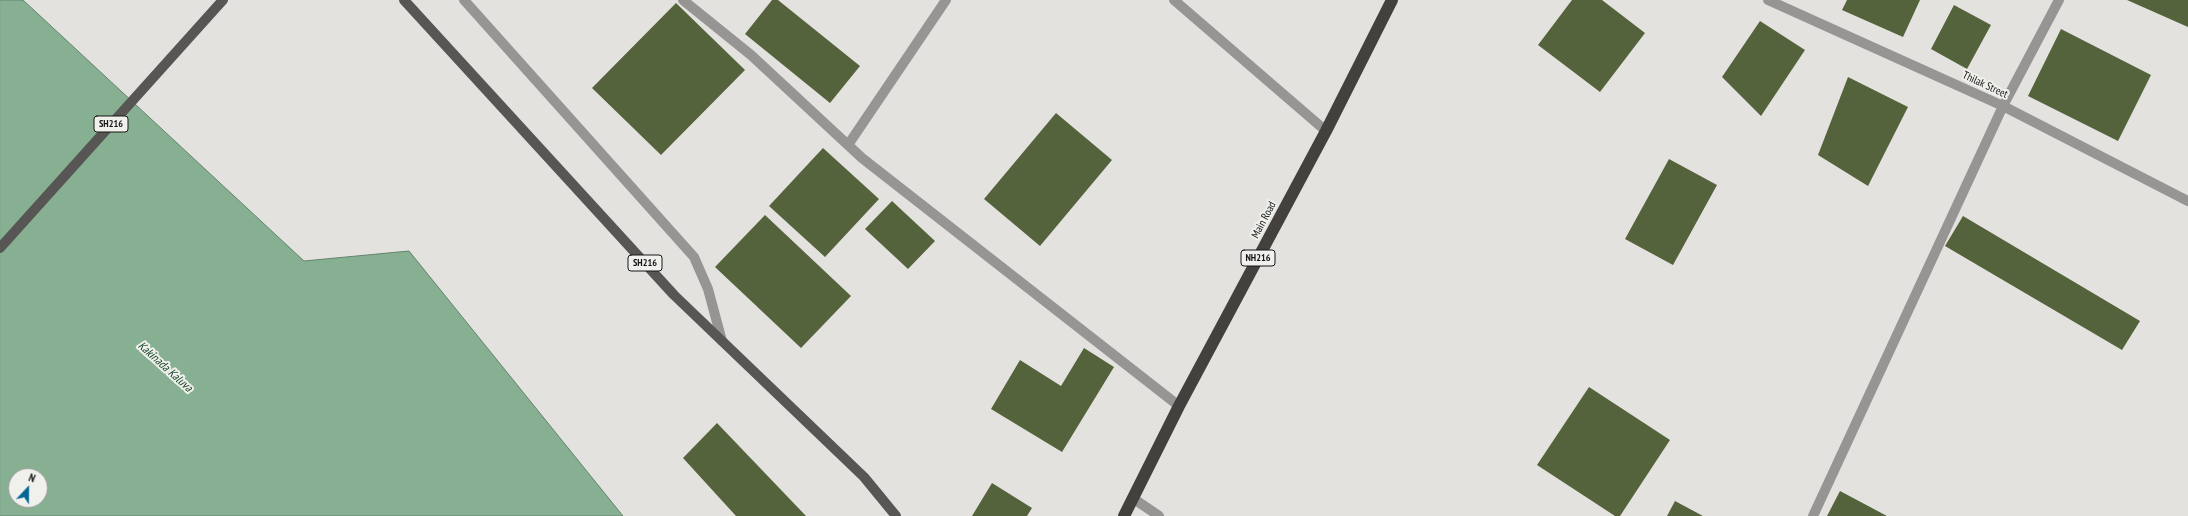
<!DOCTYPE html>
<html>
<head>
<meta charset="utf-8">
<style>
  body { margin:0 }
  #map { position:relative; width:2188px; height:516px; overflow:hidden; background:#e3e2df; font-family:"PT Sans Narrow",sans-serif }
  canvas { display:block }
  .north { position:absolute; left:8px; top:468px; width:40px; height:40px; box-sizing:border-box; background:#f0f0ec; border:1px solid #999996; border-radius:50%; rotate:22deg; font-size:11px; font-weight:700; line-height:16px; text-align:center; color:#171716 }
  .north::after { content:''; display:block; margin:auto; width:14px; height:18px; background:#006695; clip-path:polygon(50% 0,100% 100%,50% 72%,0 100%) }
</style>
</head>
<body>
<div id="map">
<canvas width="2188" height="516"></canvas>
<div class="north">N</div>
</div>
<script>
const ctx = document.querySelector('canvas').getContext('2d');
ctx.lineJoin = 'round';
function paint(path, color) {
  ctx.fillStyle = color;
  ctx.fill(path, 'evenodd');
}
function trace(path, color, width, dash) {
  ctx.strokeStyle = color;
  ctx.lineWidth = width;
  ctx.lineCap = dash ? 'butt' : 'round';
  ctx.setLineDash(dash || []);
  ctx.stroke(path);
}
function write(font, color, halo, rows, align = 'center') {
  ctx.font = font + ' "PT Sans Narrow",sans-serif';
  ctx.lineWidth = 4;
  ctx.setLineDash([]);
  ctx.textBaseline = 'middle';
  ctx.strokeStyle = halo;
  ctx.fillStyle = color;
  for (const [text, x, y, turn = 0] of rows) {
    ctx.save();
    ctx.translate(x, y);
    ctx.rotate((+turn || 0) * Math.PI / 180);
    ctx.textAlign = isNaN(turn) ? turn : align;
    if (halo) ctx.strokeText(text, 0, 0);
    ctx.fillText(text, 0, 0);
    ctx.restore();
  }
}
const water = new Path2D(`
  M 0,0 L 23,0 L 304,261 L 409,251 L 623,516 L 0,516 ZM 16,476 L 40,476 L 40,500 L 16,500 Z`);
const building = new Path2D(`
  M 772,0 L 778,0 L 860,66 L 830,103 L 745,34 Z
  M 1572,0 L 1602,0 L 1645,33 L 1600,92 L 1538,45 Z
  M 1847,0 L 1920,0 L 1903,37 L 1842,10 Z
  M 2127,0 L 2188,0 L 2188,27 Z
  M 676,3 L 745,70 L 661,155 L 592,88 Z
  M 1954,5 L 1991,25 L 1967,69 L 1931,49 Z
  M 1760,21 L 1805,50 L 1761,116 L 1722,77 Z
  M 2061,29 L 2151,75 L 2118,141 L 2028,96 Z
  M 1848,77 L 1908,107 L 1868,186 L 1818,155 Z
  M 1056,113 L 1112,160 L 1040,246 L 984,199 Z
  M 823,148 L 879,199 L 825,257 L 769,206 Z
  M 1669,159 L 1717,185 L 1673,265 L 1625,239 Z
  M 892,201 L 935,241 L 908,269 L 865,229 Z
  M 765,215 L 851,296 L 801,348 L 715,267 Z
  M 1963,216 L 2140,321 L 2122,350 L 1945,246 Z
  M 1084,348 L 1114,367 L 1062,452 L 991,409 L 1020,360 L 1061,386 Z
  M 1589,387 L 1670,440 L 1620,516 L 1615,516 L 1537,465 Z
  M 717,423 L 806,516 L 736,516 L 683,458 Z
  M 992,483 L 1032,508 L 1027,516 L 972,516 Z
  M 1840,491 L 1887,516 L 1827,516 Z
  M 1675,501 L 1703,516 L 1667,516 Z`);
const minor = new Path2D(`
  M 464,0 L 694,257 L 708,289 L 722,341
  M 683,0 L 751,55 L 862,158 L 1179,406
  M 1174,0 L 1326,131
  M 1768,0 L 2003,106 L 2188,201
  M 848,145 L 946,0
  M 1134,499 L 1159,516
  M 1813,516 L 2003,106 L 2059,0`);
const major = new Path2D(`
  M 404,0 L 674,295 L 864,477 L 896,516
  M 0,248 L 223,0`);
const highway = new Path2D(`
  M 1124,516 L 1179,406 L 1326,131 L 1392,0`);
const shields = [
  [111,124,34],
  [1258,258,34],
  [645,263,34]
];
const shieldNames = [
  ["SH216",111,124],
  ["NH216",1258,258],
  ["SH216",645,263]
];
const streetNames = [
  ["Thilak Street",1985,85,25],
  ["Main Road",1264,220,-62]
];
const waterNames = [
  ["Kakinada Kaluva",165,367,42]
];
paint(water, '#87b092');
trace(water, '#65826d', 1);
paint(building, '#55633c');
trace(minor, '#969594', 10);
trace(major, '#585654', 10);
trace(highway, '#43403e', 12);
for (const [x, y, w] of shields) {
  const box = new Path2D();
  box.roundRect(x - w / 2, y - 8, w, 16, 3);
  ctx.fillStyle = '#f0f0ec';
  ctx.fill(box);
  trace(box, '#171716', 1);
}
write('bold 10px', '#171716', null, shieldNames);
write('11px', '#171716', '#f0f0ec', streetNames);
write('italic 12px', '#144527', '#f0f0ec', waterNames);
</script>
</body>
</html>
